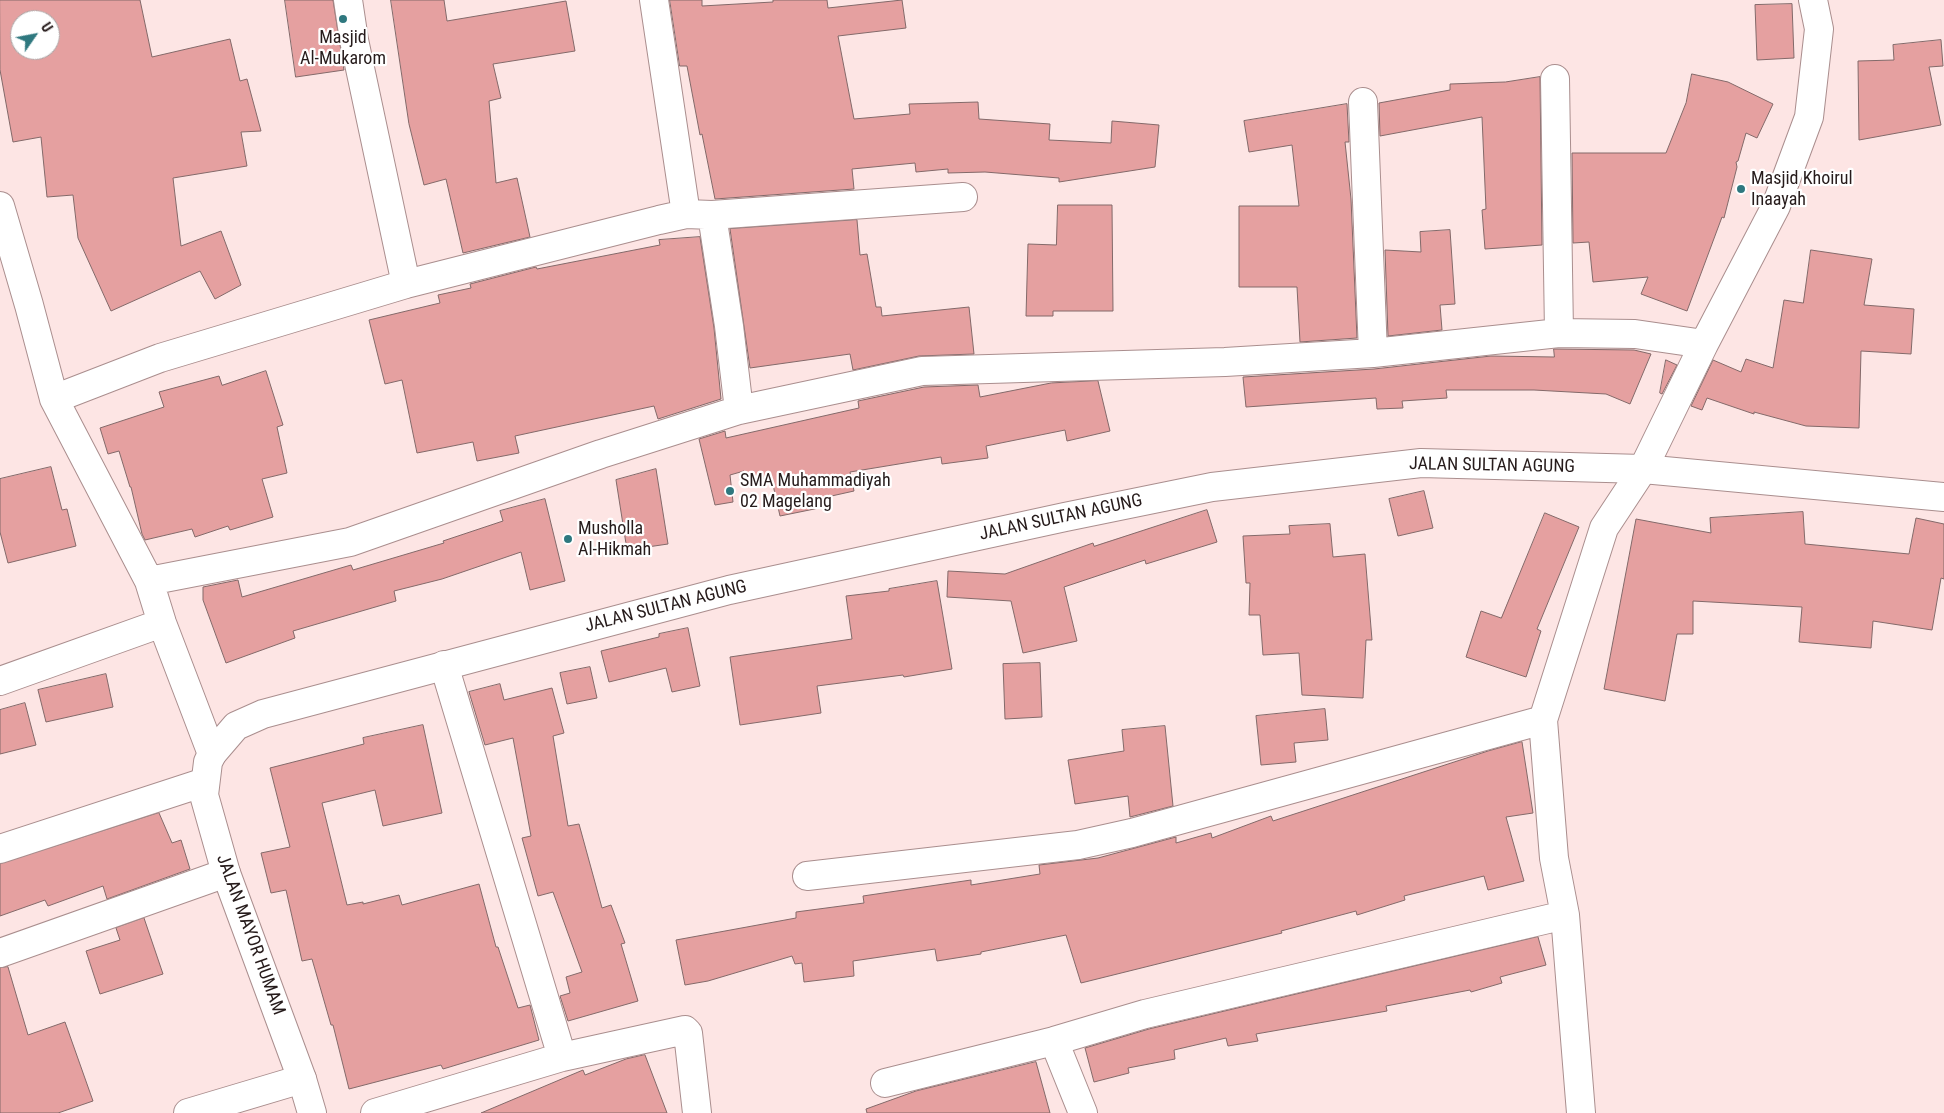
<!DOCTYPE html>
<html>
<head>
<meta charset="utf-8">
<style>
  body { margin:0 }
  #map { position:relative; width:1944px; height:1113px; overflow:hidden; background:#fde5e4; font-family:"Roboto Condensed",sans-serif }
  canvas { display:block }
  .north { position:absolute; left:10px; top:10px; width:50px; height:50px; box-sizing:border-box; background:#fff; border:1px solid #a8a4a4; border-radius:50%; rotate:57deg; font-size:14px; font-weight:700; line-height:20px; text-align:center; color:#261b1b }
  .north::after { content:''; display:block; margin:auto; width:18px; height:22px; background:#2f787f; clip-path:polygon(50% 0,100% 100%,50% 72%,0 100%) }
</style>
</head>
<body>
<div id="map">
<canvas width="1944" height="1113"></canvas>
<div class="north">U</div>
</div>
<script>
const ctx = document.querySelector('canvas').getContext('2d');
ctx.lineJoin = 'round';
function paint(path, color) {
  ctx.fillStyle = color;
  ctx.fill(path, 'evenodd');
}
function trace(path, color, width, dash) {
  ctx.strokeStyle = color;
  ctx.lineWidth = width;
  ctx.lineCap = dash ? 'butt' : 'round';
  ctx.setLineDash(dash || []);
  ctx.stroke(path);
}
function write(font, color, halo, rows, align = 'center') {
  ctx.font = font + ' "Roboto Condensed",sans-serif';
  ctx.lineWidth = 4.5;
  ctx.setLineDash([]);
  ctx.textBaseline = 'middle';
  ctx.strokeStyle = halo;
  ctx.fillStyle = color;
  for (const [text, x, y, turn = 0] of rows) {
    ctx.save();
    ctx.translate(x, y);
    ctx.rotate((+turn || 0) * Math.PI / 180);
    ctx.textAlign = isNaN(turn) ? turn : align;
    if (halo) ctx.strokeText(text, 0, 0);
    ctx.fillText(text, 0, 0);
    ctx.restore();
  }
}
const building = new Path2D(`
  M 0,0 L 140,0 L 152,57 L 230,39 L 240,81 L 247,79 L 261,131 L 241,132 L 247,166 L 173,178 L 181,246 L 221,231 L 241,285 L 215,299 L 200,271 L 111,311 L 78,238 L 73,195 L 47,197 L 41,137 L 13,142 L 0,70 ZM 20,20 L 50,20 L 50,50 L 20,50 Z
  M 285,0 L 333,0 L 344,70 L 296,77 Z
  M 391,0 L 444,0 L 447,21 L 566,1 L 575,51 L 493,64 L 501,98 L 489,101 L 496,183 L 517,178 L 530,237 L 463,253 L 446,179 L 424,185 L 409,124 Z
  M 670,0 L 702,0 L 702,6 L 773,2 L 773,0 L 827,0 L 828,8 L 902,0 L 906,28 L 838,36 L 854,119 L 910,114 L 909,104 L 978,102 L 979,119 L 1050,124 L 1049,140 L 1111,143 L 1112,121 L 1159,125 L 1155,167 L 1059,182 L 1059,178 L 985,172 L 948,173 L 948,169 L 916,172 L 915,163 L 852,169 L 854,189 L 715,199 L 702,134 L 700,135 L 687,66 L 680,66 Z
  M 1792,4 L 1794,58 L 1757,60 L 1755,5 Z
  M 1941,40 L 1943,66 L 1929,67 L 1941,125 L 1859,140 L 1858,61 L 1894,60 L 1893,45 Z
  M 1692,74 L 1728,82 L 1773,104 L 1757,138 L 1746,133 L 1738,161 L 1736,162 L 1737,167 L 1724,218 L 1722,217 L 1687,311 L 1641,294 L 1648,277 L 1593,282 L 1589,242 L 1573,243 L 1572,153 L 1666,153 L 1686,103 Z
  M 1540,77 L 1542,245 L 1485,249 L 1482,210 L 1486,209 L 1482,117 L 1380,136 L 1379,103 L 1450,90 L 1450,84 L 1505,82 Z
  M 1347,104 L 1349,142 L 1345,142 L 1351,199 L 1357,338 L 1300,342 L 1297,287 L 1239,287 L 1239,206 L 1299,206 L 1292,145 L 1249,152 L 1244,121 Z
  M 1058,205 L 1112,205 L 1113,311 L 1053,311 L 1053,316 L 1026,316 L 1028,244 L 1056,245 Z
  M 857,220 L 860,255 L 867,254 L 876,307 L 881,307 L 882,316 L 969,307 L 974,354 L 919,356 L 853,370 L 850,354 L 750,368 L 730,229 Z
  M 1450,230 L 1455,304 L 1440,305 L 1442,330 L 1388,336 L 1385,250 L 1421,252 L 1420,232 Z
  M 700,237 L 714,328 L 721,399 L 658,419 L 654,406 L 515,436 L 519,453 L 477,461 L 473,442 L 417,453 L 402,380 L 385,384 L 369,320 L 440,303 L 438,295 L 471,288 L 470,284 L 536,267 L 537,269 L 660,245 L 659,240 Z
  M 1811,250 L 1872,259 L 1864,305 L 1914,309 L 1911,354 L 1861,351 L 1859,428 L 1806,426 L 1754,412 L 1754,414 L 1707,398 L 1702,410 L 1691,406 L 1713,360 L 1741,372 L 1746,359 L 1773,368 L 1784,300 L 1803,303 Z
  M 1554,349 L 1634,350 L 1651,354 L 1630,404 L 1606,394 L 1534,390 L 1446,390 L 1447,398 L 1402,401 L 1403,408 L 1377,409 L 1376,398 L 1246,407 L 1243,377 L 1374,369 L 1491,356 L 1554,357 Z
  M 1666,360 L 1677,365 L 1662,394 L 1660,393 Z
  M 266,371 L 283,425 L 277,427 L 287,473 L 262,479 L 273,517 L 230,530 L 228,526 L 195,537 L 192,529 L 145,540 L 142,534 L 131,487 L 130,487 L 119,451 L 108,454 L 100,428 L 164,407 L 159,392 L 219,376 L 222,385 Z
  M 1098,381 L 1110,431 L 1067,441 L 1065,430 L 986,446 L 988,458 L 942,464 L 941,457 L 850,472 L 854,491 L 827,497 L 829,506 L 780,516 L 771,476 L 748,483 L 744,471 L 730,475 L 733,502 L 715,505 L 699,439 L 725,431 L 726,438 L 859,408 L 858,401 L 924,387 L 978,385 L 980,397 L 1051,383 Z
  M 51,467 L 62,510 L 67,509 L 76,546 L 8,563 L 0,532 L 0,479 Z
  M 656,469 L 668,544 L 627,550 L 616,480 Z
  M 1424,491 L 1433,528 L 1398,536 L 1389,499 Z
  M 545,499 L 565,581 L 530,590 L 521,552 L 442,579 L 394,591 L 396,601 L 293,631 L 295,638 L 226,663 L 203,600 L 203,587 L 238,580 L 242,597 L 351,565 L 353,570 L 444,543 L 443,541 L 503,521 L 500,511 Z
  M 1207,510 L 1217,542 L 1146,564 L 1145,560 L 1064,587 L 1077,641 L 1023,653 L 1011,601 L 947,597 L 948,571 L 1005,574 L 1093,543 L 1094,546 Z
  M 1803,512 L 1805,544 L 1909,554 L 1916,518 L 1944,524 L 1944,579 L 1941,578 L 1932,630 L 1873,621 L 1871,648 L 1799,642 L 1802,607 L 1693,601 L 1693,634 L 1677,634 L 1665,701 L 1604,689 L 1636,519 L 1711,533 L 1710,518 Z
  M 1545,513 L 1579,527 L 1537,629 L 1541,631 L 1526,677 L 1466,657 L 1481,611 L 1501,618 Z
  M 1330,524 L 1333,557 L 1365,554 L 1372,640 L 1366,640 L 1363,698 L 1302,695 L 1299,653 L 1263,655 L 1260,615 L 1249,615 L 1250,583 L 1246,583 L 1243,536 L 1290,534 L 1289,526 Z
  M 937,581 L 952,669 L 904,677 L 903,675 L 817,686 L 821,713 L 740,725 L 730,657 L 852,639 L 846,596 L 889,591 L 889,589 Z
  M 688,628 L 700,686 L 672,692 L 666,668 L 609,682 L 601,651 L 659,637 L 659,634 Z
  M 1040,663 L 1042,717 L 1005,719 L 1003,664 Z
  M 590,667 L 597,698 L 567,704 L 560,673 Z
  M 106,674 L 113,707 L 46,722 L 38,690 Z
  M 500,684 L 504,700 L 552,688 L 564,733 L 553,736 L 568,826 L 579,824 L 602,908 L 611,905 L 625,943 L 621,944 L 638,1001 L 568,1021 L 560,996 L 570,993 L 566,977 L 582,972 L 553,892 L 538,896 L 522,838 L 531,836 L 513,738 L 485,745 L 469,692 Z
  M 25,703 L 36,745 L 0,754 L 0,710 Z
  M 1325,709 L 1328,740 L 1294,743 L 1296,762 L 1261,765 L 1256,716 Z
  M 423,725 L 442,813 L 383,826 L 375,790 L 322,803 L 347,905 L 363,902 L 363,904 L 399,895 L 402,905 L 479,884 L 496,947 L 498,947 L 518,1008 L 530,1005 L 539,1040 L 443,1069 L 441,1065 L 349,1089 L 333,1025 L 331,1025 L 312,959 L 302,961 L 286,890 L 271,893 L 261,853 L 290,847 L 270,768 L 364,744 L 363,738 Z
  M 1165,726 L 1173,806 L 1130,817 L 1128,796 L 1075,804 L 1068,760 L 1124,751 L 1122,730 Z
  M 1522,742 L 1533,813 L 1506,817 L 1524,881 L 1488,890 L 1484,876 L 1404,896 L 1405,900 L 1357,915 L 1356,911 L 1281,931 L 1282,933 L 1081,983 L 1066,935 L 981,952 L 981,954 L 937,961 L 935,949 L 853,961 L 854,976 L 804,982 L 802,963 L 795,964 L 792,956 L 708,981 L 685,985 L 676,940 L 796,918 L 796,912 L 864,903 L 863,896 L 971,880 L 971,885 L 1040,874 L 1039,865 L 1098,858 L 1176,837 L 1176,843 L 1211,833 L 1212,838 L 1271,816 L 1273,821 L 1488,751 Z
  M 159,813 L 172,843 L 181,840 L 190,869 L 107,899 L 103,886 L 48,906 L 45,900 L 0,916 L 0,864 Z
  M 144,918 L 163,974 L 100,994 L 86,951 L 120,940 L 116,928 Z
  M 1538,937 L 1546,965 L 1500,977 L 1502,983 L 1471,992 L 1470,990 L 1386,1006 L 1387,1011 L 1256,1034 L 1258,1041 L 1228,1046 L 1226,1038 L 1174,1050 L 1175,1059 L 1128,1068 L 1129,1073 L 1094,1082 L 1085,1048 L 1149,1029 Z
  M 8,967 L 28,1035 L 65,1022 L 93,1101 L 58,1113 L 0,1113 L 0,968 Z
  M 645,1055 L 667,1113 L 481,1113 L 583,1070 L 585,1075 L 626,1059 Z
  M 1036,1062 L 1050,1113 L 867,1113 L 866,1109 L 916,1091 Z`);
const minor = new Path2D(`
  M 348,0 L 354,40 L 406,284
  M 654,0 L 686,214
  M 1555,79 L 1559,333
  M 1363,102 L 1373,353
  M 0,206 L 29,305 L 54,399 L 149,581 L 162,623 L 212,754
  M 712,215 L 729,326 L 739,410
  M 54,399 L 160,358 L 406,284 L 659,220 L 686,214 L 712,215 L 963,197
  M 149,581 L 350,542 L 601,454 L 739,410 L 922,371 L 1225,362 L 1373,353 L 1559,333 L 1635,334 L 1704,344
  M 444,665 L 562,1057
  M 0,681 L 162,623
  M 0,849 L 205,782
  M 807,876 L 1078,845 L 1132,833 L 1543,720
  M 0,953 L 226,873
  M 1054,1041 L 1083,1113
  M 885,1083 L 1054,1041 L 1145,1014 L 1565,915
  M 188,1113 L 302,1079
  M 375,1113 L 562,1057 L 685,1030 L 688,1033 L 697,1113
  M 1581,1113 L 1565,915 L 1554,858 L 1543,720 L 1604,528 L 1643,469 L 1704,344 L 1776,206 L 1809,117 L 1819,29 L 1813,0`);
const major = new Path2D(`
  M 312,1113 L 302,1079 L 226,873 L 204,795 L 208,762 L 212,754 L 236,726 L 263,714 L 729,590 L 1065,517 L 1212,487 L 1421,463 L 1643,469 L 1944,497`);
const markers = [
  [343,19,5,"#2f787f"],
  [1741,189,5,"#2f787f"],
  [730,491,5,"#2f787f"],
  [568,539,5,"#2f787f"]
];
const poiNames = [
  ["Masjid",343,38,"center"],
  ["Al-Mukarom",343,59,"center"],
  ["Masjid Khoirul",1751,179],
  ["Inaayah",1751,200],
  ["SMA Muhammadiyah",740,481],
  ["02 Magelang",740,502],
  ["Musholla",578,529],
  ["Al-Hikmah",578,550]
];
const streetNames = [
  ["JALAN SULTAN AGUNG",1492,466,1],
  ["JALAN SULTAN AGUNG",1061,518,-12],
  ["JALAN SULTAN AGUNG",666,607,-14],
  ["JALAN MAYOR HUMAM",250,935,70]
];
paint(building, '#e5a0a0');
trace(building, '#836969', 1);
trace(minor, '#aa8e8e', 30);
trace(major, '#aa8e8e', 30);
trace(minor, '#fff', 28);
trace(major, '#fff', 28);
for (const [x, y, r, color] of markers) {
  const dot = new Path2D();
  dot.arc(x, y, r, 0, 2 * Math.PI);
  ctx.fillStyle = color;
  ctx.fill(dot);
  trace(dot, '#fff', 2);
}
write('18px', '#261b1b', '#fff', poiNames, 'left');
write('18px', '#261b1b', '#fff', streetNames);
</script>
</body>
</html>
